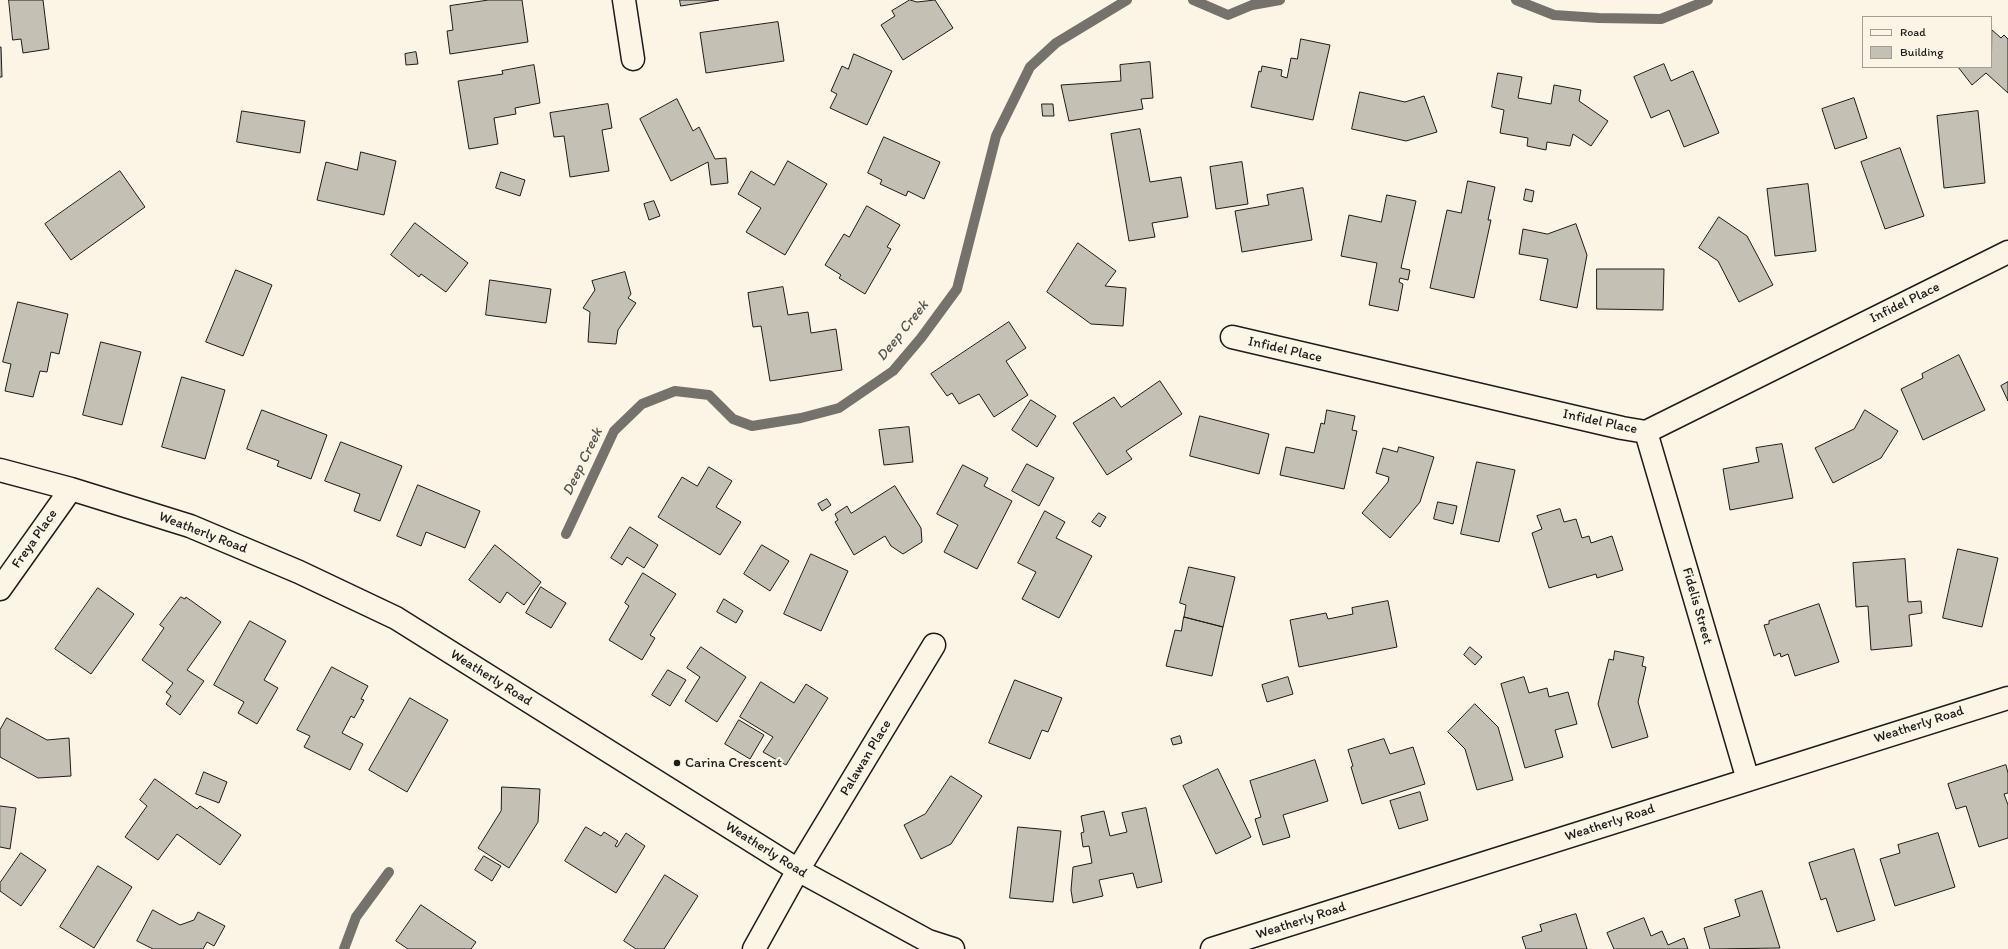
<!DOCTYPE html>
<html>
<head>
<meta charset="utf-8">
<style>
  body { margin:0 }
  #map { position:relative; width:2008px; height:949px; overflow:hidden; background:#fcf5e5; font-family:Itim,sans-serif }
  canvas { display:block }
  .legend { position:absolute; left:1862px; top:16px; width:130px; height:52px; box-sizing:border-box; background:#fcf5e5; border:1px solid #a29e95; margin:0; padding:5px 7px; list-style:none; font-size:12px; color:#1c1c1c }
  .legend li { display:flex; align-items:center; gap:8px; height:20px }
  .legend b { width:20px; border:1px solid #a29e95 }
</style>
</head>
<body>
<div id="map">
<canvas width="2008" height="949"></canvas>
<ul class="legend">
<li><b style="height:5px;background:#fcf5e5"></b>Road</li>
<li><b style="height:11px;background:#c4c0b3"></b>Building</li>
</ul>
</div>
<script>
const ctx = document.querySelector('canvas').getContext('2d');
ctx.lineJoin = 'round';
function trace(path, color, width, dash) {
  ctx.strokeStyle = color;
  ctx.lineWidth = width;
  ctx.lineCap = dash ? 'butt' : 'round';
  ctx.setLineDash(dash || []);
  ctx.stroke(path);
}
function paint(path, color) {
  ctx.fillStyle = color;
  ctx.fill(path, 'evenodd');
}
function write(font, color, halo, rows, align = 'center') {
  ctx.font = font + ' Itim,sans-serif';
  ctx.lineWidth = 4;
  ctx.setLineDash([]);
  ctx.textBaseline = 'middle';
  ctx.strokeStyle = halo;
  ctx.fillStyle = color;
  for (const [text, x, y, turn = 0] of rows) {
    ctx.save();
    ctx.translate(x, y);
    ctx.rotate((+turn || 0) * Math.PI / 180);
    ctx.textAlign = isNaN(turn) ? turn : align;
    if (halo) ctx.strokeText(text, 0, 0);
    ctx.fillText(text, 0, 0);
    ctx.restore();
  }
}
const stream = new Path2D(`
  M 1193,0 L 1228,15 L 1252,5 L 1280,0
  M 1516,0 L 1554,15 L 1599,18 L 1661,19 L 1708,0
  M 566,534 L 614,431 L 642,404 L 675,391 L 709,395 L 733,419 L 752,426 L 801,418 L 839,408 L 893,371 L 921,338 L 957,289 L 996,136 L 1030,67 L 1056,43 L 1127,0
  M 344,949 L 356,917 L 389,872`);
const building = new Path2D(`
  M 9,0 L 43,0 L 49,49 L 23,53 L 21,39 L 13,40 Z
  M 489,0 L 522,0 L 528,42 L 450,54 L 447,31 L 453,30 L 450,6 Z
  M 680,0 L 719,0 L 681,6 Z
  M 910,0 L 917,2 L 935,0 L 953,28 L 903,60 L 881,25 L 895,16 L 892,11 Z
  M 778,22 L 784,61 L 706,73 L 700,33 Z
  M 1992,30 L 2001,38 L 2004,35 L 2008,39 L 2008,93 L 1986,73 L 1972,85 L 1958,67 L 1991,67 Z
  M 1301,39 L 1330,45 L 1313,120 L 1251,107 L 1259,71 L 1261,72 L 1262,66 L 1282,70 L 1281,76 L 1287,78 L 1291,58 L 1297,59 Z
  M 0,47 L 1,47 L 2,77 L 0,77 Z
  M 416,52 L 418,64 L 406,65 L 405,54 Z
  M 854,54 L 892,71 L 867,125 L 830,108 L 837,94 L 831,91 L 842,66 L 848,69 Z
  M 1150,62 L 1153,98 L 1141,99 L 1143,109 L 1069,121 L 1061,85 L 1121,81 L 1120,65 Z
  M 1664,64 L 1671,81 L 1693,71 L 1719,133 L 1684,147 L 1669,110 L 1651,118 L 1634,77 Z
  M 534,65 L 540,103 L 515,108 L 516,114 L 494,118 L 498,144 L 469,149 L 458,81 L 503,74 L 502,71 Z
  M 1498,73 L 1522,77 L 1518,98 L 1551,104 L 1554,85 L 1581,90 L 1579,101 L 1608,121 L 1591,146 L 1573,134 L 1570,146 L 1547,142 L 1546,150 L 1527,146 L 1528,138 L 1500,133 L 1504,110 L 1492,107 Z
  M 1360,92 L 1405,102 L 1424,96 L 1437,132 L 1406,141 L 1352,129 Z
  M 1854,98 L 1867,138 L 1835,149 L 1822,109 Z
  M 677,99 L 693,131 L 699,127 L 715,159 L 726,158 L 728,183 L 711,185 L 708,162 L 671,181 L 640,119 Z
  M 608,104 L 612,128 L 602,130 L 609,171 L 570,177 L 564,136 L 554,137 L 550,113 Z
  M 1042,104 L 1053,104 L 1054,116 L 1043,116 Z
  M 242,111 L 305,121 L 300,153 L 237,142 Z
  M 1978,111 L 1985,183 L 1944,188 L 1937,116 Z
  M 1140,129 L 1150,182 L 1181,177 L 1188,217 L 1152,223 L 1155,237 L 1129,241 L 1111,134 Z
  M 884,137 L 940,162 L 924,199 L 908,191 L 906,196 L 880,184 L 882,180 L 868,173 Z
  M 1900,148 L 1924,216 L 1885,229 L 1861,162 Z
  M 361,152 L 396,161 L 384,215 L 317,200 L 326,162 L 357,170 Z
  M 788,161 L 827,184 L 785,255 L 746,232 L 761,208 L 738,194 L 751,171 L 774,185 Z
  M 1242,162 L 1248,204 L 1216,209 L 1210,167 Z
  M 120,171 L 145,207 L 71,260 L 45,224 Z
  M 501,172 L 525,180 L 520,196 L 496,188 Z
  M 1468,181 L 1495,187 L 1488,220 L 1491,220 L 1474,298 L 1430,288 L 1447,210 L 1461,213 Z
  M 1808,184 L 1816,251 L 1775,256 L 1767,189 Z
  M 1303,188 L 1312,240 L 1242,252 L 1235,211 L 1269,205 L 1267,195 Z
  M 1526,189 L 1534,191 L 1532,202 L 1524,200 Z
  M 1387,195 L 1416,201 L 1401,268 L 1410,270 L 1408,280 L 1400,278 L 1399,282 L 1403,284 L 1398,311 L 1369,305 L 1377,263 L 1341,256 L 1349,215 L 1381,222 Z
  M 654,201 L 660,216 L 649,220 L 644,204 Z
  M 867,206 L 900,225 L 887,247 L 891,249 L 865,294 L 839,278 L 841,275 L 825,265 L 844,234 L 849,237 Z
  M 1719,217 L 1747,236 L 1773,285 L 1739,302 L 1718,261 L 1699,248 Z
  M 415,223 L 468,263 L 446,292 L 421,274 L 419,277 L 391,255 Z
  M 1576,224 L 1587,255 L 1577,308 L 1540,300 L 1548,259 L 1519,254 L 1523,229 L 1547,234 Z
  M 1078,243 L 1116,271 L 1105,286 L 1126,288 L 1123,326 L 1091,324 L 1047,292 Z
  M 1597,269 L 1664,269 L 1663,310 L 1597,309 Z
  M 236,270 L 272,285 L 243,356 L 206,342 Z
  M 625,272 L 631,294 L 628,298 L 636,303 L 618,330 L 616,344 L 588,342 L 590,312 L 583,308 L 595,290 L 592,281 Z
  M 490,280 L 551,289 L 546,323 L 486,315 Z
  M 783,287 L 788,315 L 808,312 L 811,333 L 836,329 L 842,370 L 770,381 L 761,326 L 753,327 L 748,293 Z
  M 18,302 L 68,314 L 59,354 L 51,352 L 47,372 L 40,371 L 33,397 L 5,391 L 11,364 L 3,362 Z
  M 1009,322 L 1026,348 L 1006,361 L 1028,395 L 994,417 L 979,394 L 959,404 L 952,393 L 947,396 L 931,374 Z
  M 101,342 L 141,352 L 122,425 L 83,415 Z
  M 1959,355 L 1985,410 L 1923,440 L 1901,389 L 1923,378 L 1922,374 Z
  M 182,377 L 225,390 L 205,459 L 162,447 Z
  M 1160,381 L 1182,414 L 1126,451 L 1132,459 L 1107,475 L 1073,423 L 1114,397 L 1121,407 Z
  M 2008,382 L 2008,401 L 2001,386 Z
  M 1031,400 L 1056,416 L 1037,447 L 1012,430 Z
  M 262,410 L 327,435 L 311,479 L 277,466 L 279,461 L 247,449 Z
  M 1327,410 L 1355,416 L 1352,430 L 1357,431 L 1344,489 L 1280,475 L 1286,447 L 1314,453 L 1321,423 L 1324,424 Z
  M 1865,410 L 1898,431 L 1881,458 L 1833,483 L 1815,448 L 1854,429 Z
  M 1200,416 L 1269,434 L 1259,474 L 1190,456 Z
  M 909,427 L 913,462 L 884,465 L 879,430 Z
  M 341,442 L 402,466 L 380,521 L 354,511 L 360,494 L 325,481 Z
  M 1782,444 L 1793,498 L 1730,510 L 1723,469 L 1759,462 L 1756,448 Z
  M 1399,447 L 1434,457 L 1420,502 L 1390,538 L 1362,513 L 1388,482 L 1389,477 L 1376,473 L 1383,448 L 1397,452 Z
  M 1477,462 L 1515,470 L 1499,542 L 1461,534 Z
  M 1027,464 L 1054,478 L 1039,506 L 1012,491 Z
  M 963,465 L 988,478 L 984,486 L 1012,501 L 977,569 L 944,552 L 958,525 L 937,514 Z
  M 709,467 L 732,481 L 716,507 L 741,522 L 720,555 L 658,517 L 682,477 L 697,486 Z
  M 418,485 L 480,511 L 465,548 L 426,532 L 421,546 L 397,536 Z
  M 895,486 L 921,528 L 922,542 L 903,554 L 891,546 L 885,536 L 854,555 L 835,522 L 838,520 L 835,514 L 847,506 L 851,513 Z
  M 827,499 L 831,505 L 822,511 L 818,504 Z
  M 1438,502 L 1457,506 L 1453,524 L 1434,519 Z
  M 1560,509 L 1564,522 L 1576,519 L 1582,538 L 1589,536 L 1591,543 L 1612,536 L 1623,570 L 1597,578 L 1596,574 L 1549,588 L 1532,533 L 1542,529 L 1537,516 Z
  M 1045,511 L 1065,522 L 1056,538 L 1092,556 L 1059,618 L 1022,599 L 1036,572 L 1018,563 Z
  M 1099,513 L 1106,517 L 1100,527 L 1092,522 Z
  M 630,527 L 658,545 L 644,568 L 627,557 L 622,565 L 611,558 Z
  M 495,545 L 541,582 L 524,605 L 507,592 L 500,603 L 469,580 Z
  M 762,545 L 789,561 L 770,591 L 744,574 Z
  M 1958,549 L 1998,558 L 1982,627 L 1943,618 Z
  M 811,554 L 848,571 L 821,631 L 784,614 Z
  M 1905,559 L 1908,602 L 1921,601 L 1922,613 L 1909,615 L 1912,646 L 1871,650 L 1868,606 L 1856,607 L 1853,563 Z
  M 1189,567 L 1235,577 L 1223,627 L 1184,617 L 1186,605 L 1180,603 Z
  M 643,573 L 676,594 L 650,635 L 655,638 L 642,660 L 609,640 L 629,606 L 625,603 Z
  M 541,587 L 566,603 L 551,628 L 526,613 Z
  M 98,588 L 134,614 L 91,674 L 55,649 Z
  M 181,597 L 185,599 L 186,597 L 221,622 L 187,670 L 204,681 L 180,715 L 166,704 L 171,696 L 166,692 L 173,683 L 142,660 L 164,628 L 160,625 Z
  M 724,599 L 743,611 L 736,623 L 717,612 Z
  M 1388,601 L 1397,647 L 1299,667 L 1290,620 L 1326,613 L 1328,619 L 1353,614 L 1352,608 Z
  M 1819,604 L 1839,662 L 1795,676 L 1788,654 L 1781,657 L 1780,653 L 1774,656 L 1764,625 L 1769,624 L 1769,621 Z
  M 1184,617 L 1223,627 L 1212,676 L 1166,666 L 1175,630 L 1181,631 Z
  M 250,621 L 286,641 L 264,680 L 278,688 L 257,724 L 238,713 L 244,702 L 214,685 Z
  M 701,647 L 746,677 L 717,722 L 685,701 L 700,677 L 687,668 Z
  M 1470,647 L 1482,657 L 1475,665 L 1464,655 Z
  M 1615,651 L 1644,657 L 1642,666 L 1646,667 L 1638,702 L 1648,737 L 1612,748 L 1598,704 L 1609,659 L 1613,660 Z
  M 332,667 L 368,686 L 361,699 L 364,700 L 354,718 L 351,716 L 342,733 L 363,744 L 350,770 L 304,747 L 310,736 L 297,730 Z
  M 668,670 L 686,680 L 670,706 L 652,695 Z
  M 1288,677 L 1293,694 L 1267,702 L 1262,685 Z
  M 1524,677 L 1529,693 L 1547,688 L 1549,697 L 1568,692 L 1577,724 L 1555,730 L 1563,757 L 1525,768 L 1501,684 Z
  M 1015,680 L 1062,698 L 1048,732 L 1042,730 L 1030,759 L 989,743 Z
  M 761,682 L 794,703 L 806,684 L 828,698 L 786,765 L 763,752 L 773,737 L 740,717 Z
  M 410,698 L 448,720 L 407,792 L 369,770 Z
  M 1475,704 L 1498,727 L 1513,780 L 1477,790 L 1465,749 L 1448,732 Z
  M 7,718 L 47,740 L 69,738 L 71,776 L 38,778 L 0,757 L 0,730 Z
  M 739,720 L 764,735 L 750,759 L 725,744 Z
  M 1180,736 L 1182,743 L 1173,745 L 1171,739 Z
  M 1384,739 L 1390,754 L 1413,747 L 1425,784 L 1362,804 L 1351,767 L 1353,766 L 1348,750 Z
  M 1315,760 L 1328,801 L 1283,815 L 1290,837 L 1263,845 L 1255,819 L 1261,817 L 1250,781 Z
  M 2006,765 L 2008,773 L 2008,793 L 2004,794 L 2008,805 L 2008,838 L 1979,847 L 1966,806 L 1956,809 L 1948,784 Z
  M 1218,769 L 1251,837 L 1216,854 L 1183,786 Z
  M 204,772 L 227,782 L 219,803 L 196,794 Z
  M 951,776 L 982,796 L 951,844 L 921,859 L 904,825 L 925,814 Z
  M 155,779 L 197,809 L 200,806 L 241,835 L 220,865 L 177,834 L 158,860 L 125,837 L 147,806 L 140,800 Z
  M 502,787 L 540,789 L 538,822 L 509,868 L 478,848 L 501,811 Z
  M 1420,792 L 1428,820 L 1399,829 L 1390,801 Z
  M 0,806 L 16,808 L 10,849 L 0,847 Z
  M 1146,808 L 1162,882 L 1137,888 L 1133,873 L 1099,880 L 1103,896 L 1073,903 L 1071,890 L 1073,867 L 1092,863 L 1089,846 L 1083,847 L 1081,833 L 1084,832 L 1081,816 L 1104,811 L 1110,836 L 1127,832 L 1122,813 Z
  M 586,827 L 601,836 L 604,832 L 618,841 L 615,846 L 617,847 L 626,833 L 645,846 L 616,893 L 565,861 Z
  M 1018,827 L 1061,831 L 1053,902 L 1010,898 Z
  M 1938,833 L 1955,887 L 1895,906 L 1880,859 L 1900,853 L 1898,845 Z
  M 1854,849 L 1875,920 L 1837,932 L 1826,898 L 1821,900 L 1809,863 Z
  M 21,853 L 46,870 L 21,906 L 0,891 L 0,883 Z
  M 484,856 L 501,866 L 492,881 L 475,870 Z
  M 98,866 L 132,887 L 94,948 L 60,927 Z
  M 665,875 L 698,896 L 664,949 L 636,949 L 624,941 Z
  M 1762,891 L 1780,948 L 1710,949 L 1704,928 L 1740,916 L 1735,900 Z
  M 421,905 L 476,942 L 471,949 L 408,949 L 396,941 Z
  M 153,910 L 180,925 L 194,920 L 198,912 L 225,926 L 214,946 L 207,942 L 203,949 L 153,949 L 137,941 Z
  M 1576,914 L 1587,949 L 1526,949 L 1522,937 L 1542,931 L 1540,925 Z
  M 1644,918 L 1651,936 L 1662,931 L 1668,945 L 1684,938 L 1688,949 L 1614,949 L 1607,933 Z`);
const minor = new Path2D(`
  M 624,0 L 633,59
  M 1232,337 L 1622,428 L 1646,432 L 2008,252
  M 1646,432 L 1748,780
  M 0,470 L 71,489 L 190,526 L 299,572 L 396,618 L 798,870 L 928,941 L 953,949
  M 0,589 L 71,489
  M 754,949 L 798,870 L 934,645
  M 1212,949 L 2008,698`);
const markers = [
  [677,763,4,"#1c1c1c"]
];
const streetNames = [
  ["Infidel Place",1905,303,-26],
  ["Infidel Place",1285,350,13],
  ["Infidel Place",1600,422,12],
  ["Weatherly Road",203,533,21],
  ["Freya Place",35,539,-55],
  ["Fidelis Street",1697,606,74],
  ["Weatherly Road",491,678,32],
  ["Weatherly Road",1919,725,-18],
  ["Palawan Place",866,758,-59],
  ["Weatherly Road",1610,823,-18],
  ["Weatherly Road",766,850,32],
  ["Weatherly Road",1301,921,-18]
];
const poiNames = [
  ["Carina Crescent",685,763]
];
const waterNames = [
  ["Deep Creek",903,331,-51],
  ["Deep Creek",583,462,-64]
];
trace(stream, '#75726c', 10);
paint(building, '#c4c0b3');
trace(building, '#1c1c1c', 1);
trace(minor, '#1c1c1c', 25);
trace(minor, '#fcf5e5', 22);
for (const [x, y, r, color] of markers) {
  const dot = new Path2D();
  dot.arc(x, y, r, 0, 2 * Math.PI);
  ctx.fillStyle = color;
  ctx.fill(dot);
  trace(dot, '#fcf5e5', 1.5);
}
write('14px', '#1c1c1c', '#fcf5e5', streetNames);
write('14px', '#1c1c1c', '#fcf5e5', poiNames, 'left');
write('italic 15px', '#575551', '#fcf5e5', waterNames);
</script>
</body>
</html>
